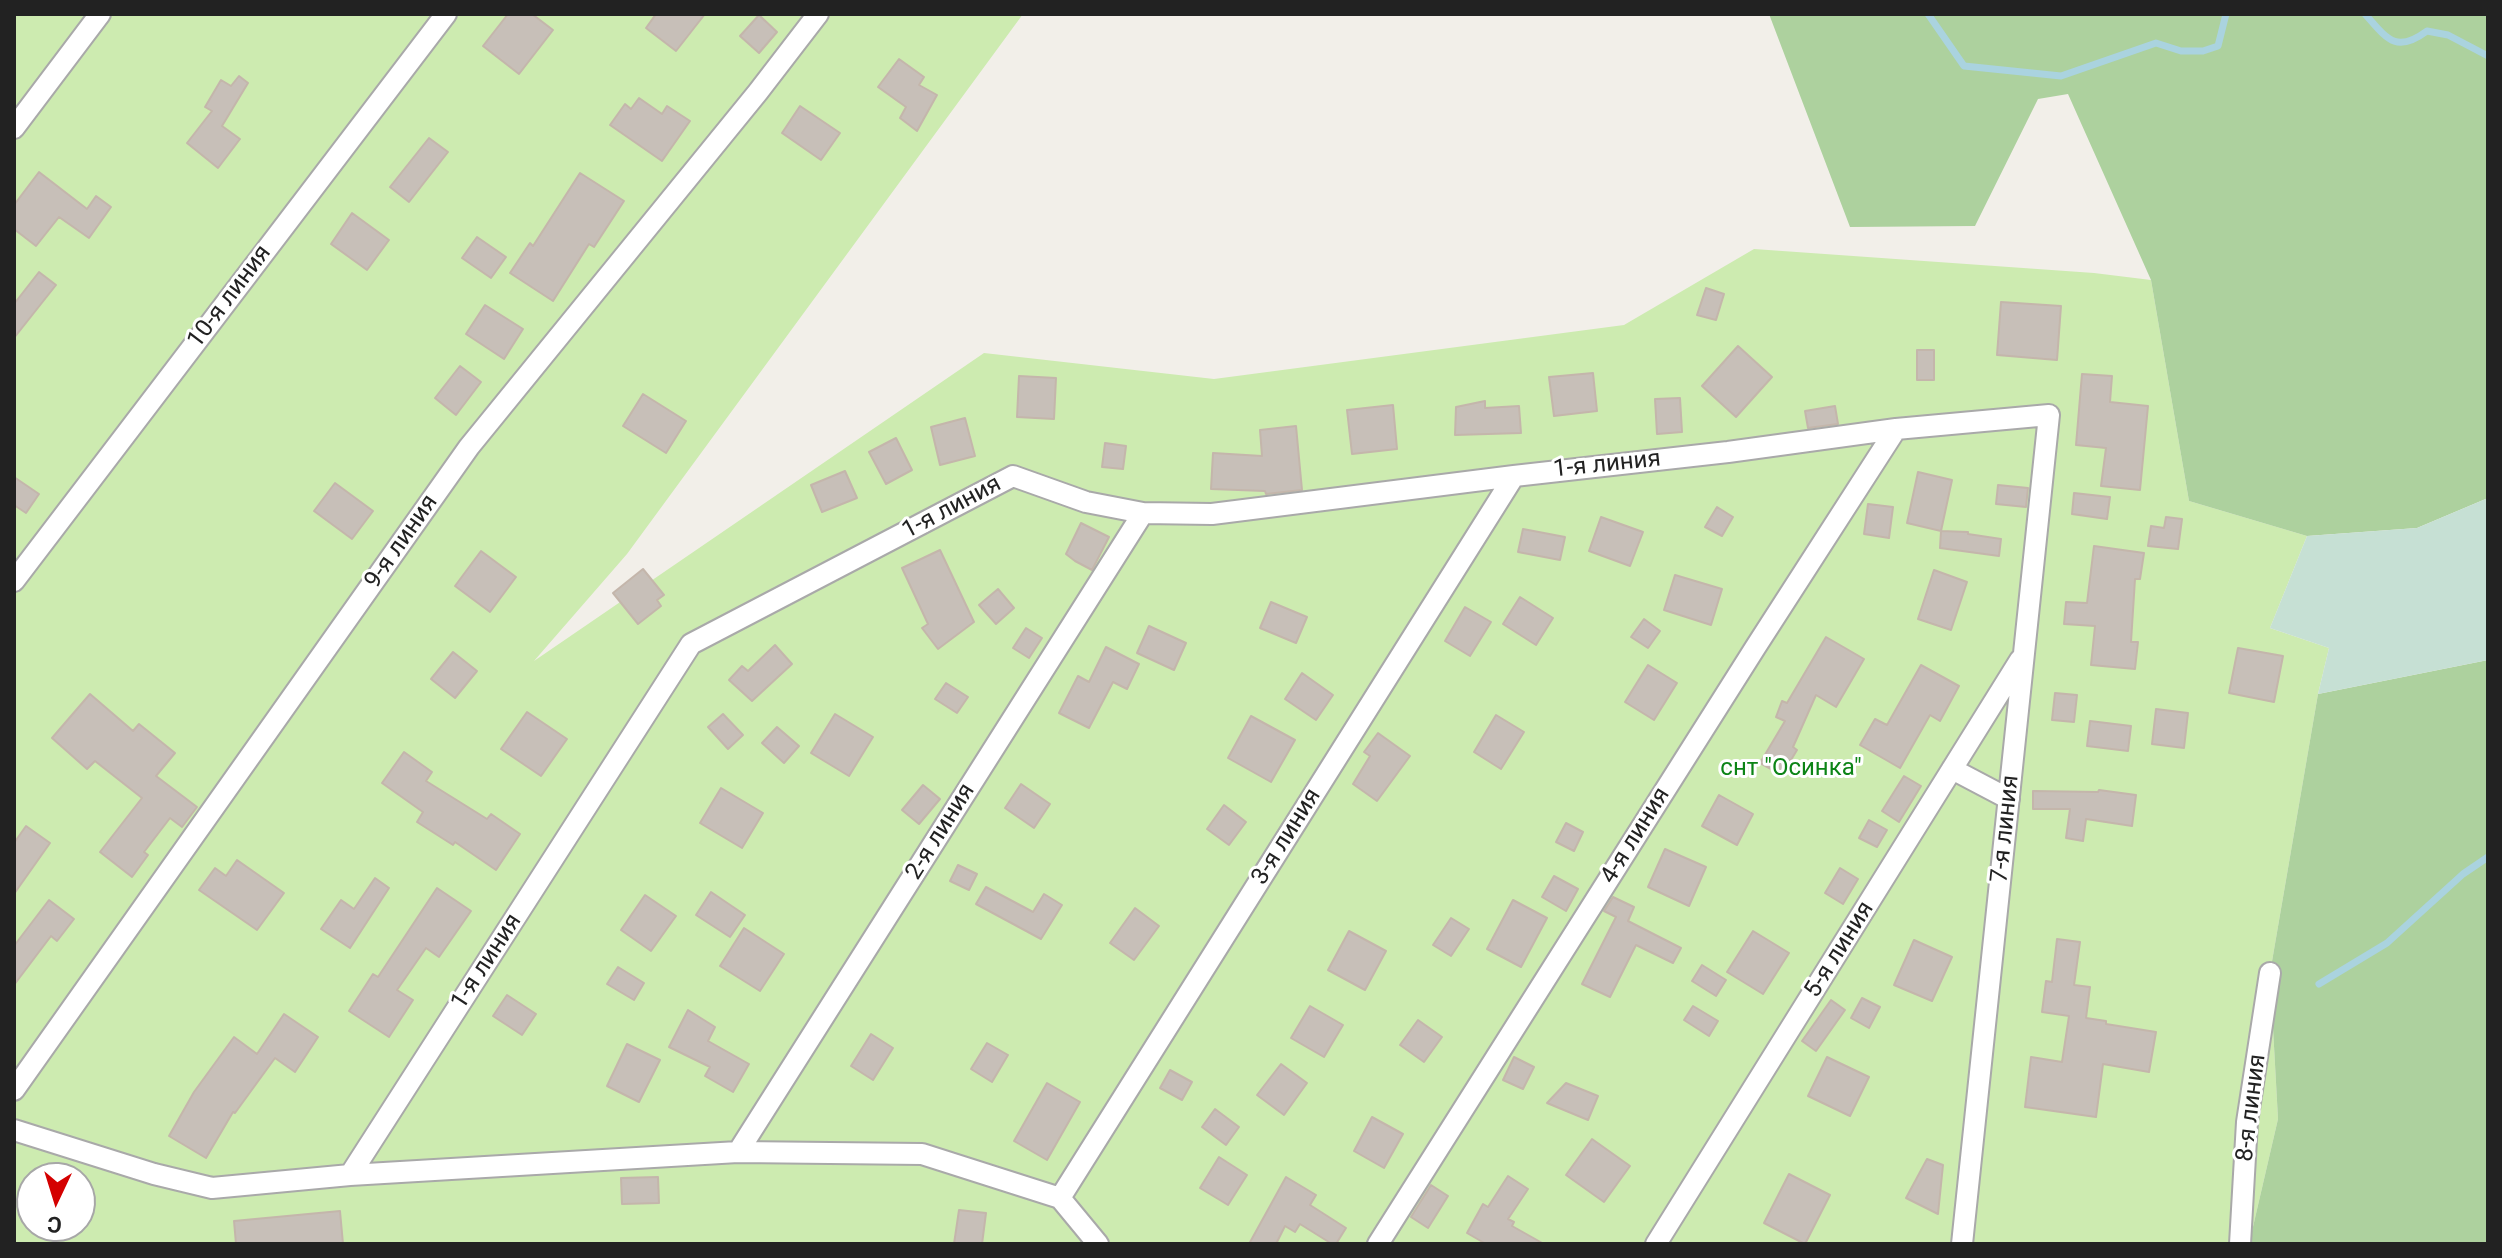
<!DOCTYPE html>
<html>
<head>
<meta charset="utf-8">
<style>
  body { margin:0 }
  #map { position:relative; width:2502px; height:1258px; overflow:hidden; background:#f2efe9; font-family:Roboto,sans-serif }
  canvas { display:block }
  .frame { position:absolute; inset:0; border:16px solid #222; pointer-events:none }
  .north { position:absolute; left:16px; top:1162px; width:80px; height:80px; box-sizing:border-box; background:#fff; border:2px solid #a7a7a7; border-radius:50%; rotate:184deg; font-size:22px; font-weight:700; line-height:32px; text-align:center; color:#222 }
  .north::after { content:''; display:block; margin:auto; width:28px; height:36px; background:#d40000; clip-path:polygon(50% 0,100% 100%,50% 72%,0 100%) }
</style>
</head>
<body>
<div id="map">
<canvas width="2502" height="1258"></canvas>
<div class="frame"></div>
<div class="north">С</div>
</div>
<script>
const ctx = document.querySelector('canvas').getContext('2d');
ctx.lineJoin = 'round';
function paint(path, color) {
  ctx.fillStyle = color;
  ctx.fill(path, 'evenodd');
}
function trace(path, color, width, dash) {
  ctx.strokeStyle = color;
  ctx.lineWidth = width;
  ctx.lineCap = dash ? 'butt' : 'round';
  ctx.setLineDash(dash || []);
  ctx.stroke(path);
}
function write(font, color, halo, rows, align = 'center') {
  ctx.font = font + ' Roboto,sans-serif';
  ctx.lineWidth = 6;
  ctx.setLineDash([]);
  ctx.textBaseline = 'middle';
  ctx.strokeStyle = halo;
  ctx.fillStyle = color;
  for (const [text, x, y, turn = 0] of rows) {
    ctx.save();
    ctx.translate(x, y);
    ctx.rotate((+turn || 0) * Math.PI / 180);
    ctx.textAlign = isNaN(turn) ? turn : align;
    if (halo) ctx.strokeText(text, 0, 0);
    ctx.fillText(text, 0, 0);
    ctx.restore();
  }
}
const grass = new Path2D(`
  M 14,14 L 1023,14 L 627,554 L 534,661 L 984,353 L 1214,379 L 1624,325 L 1754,249 L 2094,273 L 2151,280 L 2189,501 L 2307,536 L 2270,628 L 2329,648 L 2318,694 L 2270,973 L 2278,1119 L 2249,1244 L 14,1244 ZM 32,1178 L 80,1178 L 80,1226 L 32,1226 Z`);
const forest = new Path2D(`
  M 1769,14 L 2488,14 L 2488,498 L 2417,528 L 2307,536 L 2189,501 L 2151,280 L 2068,94 L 2038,99 L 1975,226 L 1850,227 Z
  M 2488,660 L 2488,1244 L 2249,1244 L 2278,1119 L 2270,973 L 2318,694 Z`);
const wetland = new Path2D(`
  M 2488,498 L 2488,660 L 2318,694 L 2329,648 L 2270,628 L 2307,536 L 2417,528 Z`);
const stream = new Path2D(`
  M 1928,14 L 1964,66 L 2061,76 L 2156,43 L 2181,51 L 2203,51 L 2218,46 L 2226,14
  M 2365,14 C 2387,39 2396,54 2427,31 L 2448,35 L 2488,56
  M 2319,984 L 2387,943 L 2463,874 L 2488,857`);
const building = new Path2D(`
  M 508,14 L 532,14 L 553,30 L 519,74 L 483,46 Z
  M 656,14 L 705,14 L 676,51 L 646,28 Z
  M 759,15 L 777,32 L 759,53 L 740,36 Z
  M 899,59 L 924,77 L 919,85 L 937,95 L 917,131 L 900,118 L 906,107 L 878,87 Z
  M 239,76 L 248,83 L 222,126 L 240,139 L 218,168 L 187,143 L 212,111 L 205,107 L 221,80 L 231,86 Z
  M 639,98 L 662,114 L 667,106 L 690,121 L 662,161 L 610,125 L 625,104 L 631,109 Z
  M 800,106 L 840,133 L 821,160 L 782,133 Z
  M 429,138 L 448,152 L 409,202 L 390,187 Z
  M 39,172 L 87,209 L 96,196 L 111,207 L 89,238 L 59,217 L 36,246 L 14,229 L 14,205 Z
  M 580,173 L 624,201 L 594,247 L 589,244 L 553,301 L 510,273 L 530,243 L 533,246 Z
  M 352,213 L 389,240 L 367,270 L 331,244 Z
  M 477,237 L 506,257 L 491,278 L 462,258 Z
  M 39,272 L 56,285 L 14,338 L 14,304 Z
  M 1706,288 L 1724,294 L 1716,320 L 1697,315 Z
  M 2001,302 L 2061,306 L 2057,360 L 1997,355 Z
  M 485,305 L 523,329 L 504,359 L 466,334 Z
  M 1738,346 L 1772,377 L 1736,417 L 1702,386 Z
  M 1917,350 L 1934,350 L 1934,380 L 1917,380 Z
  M 460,366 L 481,382 L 456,415 L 435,398 Z
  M 1593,373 L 1597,411 L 1554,416 L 1549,377 Z
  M 2082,374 L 2112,376 L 2110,402 L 2148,406 L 2140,490 L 2101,486 L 2106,448 L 2076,445 Z
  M 1019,376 L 1056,378 L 1054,419 L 1017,417 Z
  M 643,394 L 686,421 L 666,453 L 623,426 Z
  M 1680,398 L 1682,432 L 1657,434 L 1655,399 Z
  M 1485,401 L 1485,408 L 1519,406 L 1521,433 L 1455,435 L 1456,407 Z
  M 1393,405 L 1397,449 L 1352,454 L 1347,410 Z
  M 1835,406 L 1838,424 L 1808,428 L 1805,411 Z
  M 965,418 L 975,456 L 940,465 L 931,427 Z
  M 1296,426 L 1302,490 L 1266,494 L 1265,491 L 1211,489 L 1213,453 L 1262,456 L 1260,430 Z
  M 896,438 L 912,470 L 886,484 L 869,452 Z
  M 1105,443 L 1126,446 L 1123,469 L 1102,467 Z
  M 845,471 L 857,498 L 822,512 L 811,485 Z
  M 1918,472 L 1952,480 L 1941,531 L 1907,523 Z
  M 14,477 L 39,494 L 26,513 L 14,505 Z
  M 335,483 L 373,511 L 352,539 L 314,511 Z
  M 1998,485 L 2028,488 L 2026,507 L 1996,504 Z
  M 2074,493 L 2110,497 L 2107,519 L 2072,514 Z
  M 1868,504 L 1893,507 L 1889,538 L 1864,534 Z
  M 1717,507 L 1733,517 L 1722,536 L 1705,527 Z
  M 1601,517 L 1643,532 L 1630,566 L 1589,551 Z
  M 2166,517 L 2182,519 L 2178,549 L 2148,546 L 2151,526 L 2164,528 Z
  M 1081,523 L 1109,537 L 1092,570 L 1075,561 L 1066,554 Z
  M 1523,529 L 1565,537 L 1560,560 L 1518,552 Z
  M 1941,531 L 1968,532 L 1968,534 L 2001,539 L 1999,556 L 1940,548 Z
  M 2094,546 L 2144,553 L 2140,579 L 2135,579 L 2131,642 L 2138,642 L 2135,669 L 2091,665 L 2095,626 L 2064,624 L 2066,602 L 2087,603 Z
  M 940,550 L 974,622 L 938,649 L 922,628 L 928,624 L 902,568 Z
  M 481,551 L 516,577 L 490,612 L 455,586 Z
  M 643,569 L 664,595 L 657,600 L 661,606 L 638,624 L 613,593 Z
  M 1934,570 L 1967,582 L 1951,630 L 1918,619 Z
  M 1675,575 L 1722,589 L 1711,625 L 1664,610 Z
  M 998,589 L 1014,608 L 996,624 L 979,605 Z
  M 1520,597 L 1553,618 L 1536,645 L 1503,624 Z
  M 1271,602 L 1307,617 L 1296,643 L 1260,628 Z
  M 1465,607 L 1491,622 L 1470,656 L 1445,641 Z
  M 1644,619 L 1660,631 L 1648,648 L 1631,637 Z
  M 1149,626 L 1186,643 L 1174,670 L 1137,653 Z
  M 1026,628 L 1042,638 L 1029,658 L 1013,648 Z
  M 1826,637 L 1864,659 L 1836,707 L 1816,695 L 1793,747 L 1797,750 L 1782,775 L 1760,763 L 1785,721 L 1776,717 L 1782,701 L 1787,703 Z
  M 775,645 L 792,664 L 752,701 L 729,680 L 742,666 L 748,671 Z
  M 1106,647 L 1139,664 L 1127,689 L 1113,682 L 1089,728 L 1059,713 L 1078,676 L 1089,682 Z
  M 2238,648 L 2283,656 L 2274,702 L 2229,693 Z
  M 453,652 L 477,671 L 455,698 L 431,679 Z
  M 1648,665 L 1677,683 L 1654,720 L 1625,702 Z
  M 1921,665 L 1959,686 L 1940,721 L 1930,715 L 1900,768 L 1860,745 L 1875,719 L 1887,725 Z
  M 1302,673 L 1333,695 L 1316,720 L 1285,699 Z
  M 946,683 L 968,697 L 957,713 L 935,699 Z
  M 2055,693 L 2077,695 L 2074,722 L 2052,720 Z
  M 90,694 L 133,731 L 139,724 L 175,753 L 156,776 L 197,807 L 182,827 L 170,818 L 144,852 L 148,855 L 132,877 L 100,852 L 142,798 L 95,761 L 87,769 L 52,738 Z
  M 2156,709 L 2188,713 L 2184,748 L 2152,744 Z
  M 527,712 L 567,739 L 541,776 L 501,749 Z
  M 723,714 L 743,735 L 728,749 L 708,727 Z
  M 835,714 L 873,737 L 849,776 L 811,753 Z
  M 1496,715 L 1524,732 L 1501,769 L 1474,752 Z
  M 1251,716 L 1295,740 L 1271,782 L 1228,758 Z
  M 2090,721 L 2131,726 L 2128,751 L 2087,746 Z
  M 777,727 L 799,746 L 784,763 L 762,743 Z
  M 1378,733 L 1410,756 L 1377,801 L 1353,784 L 1370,756 L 1364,752 Z
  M 404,752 L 432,772 L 426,781 L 487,819 L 491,814 L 520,834 L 496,870 L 455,842 L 453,845 L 417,822 L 423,812 L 382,783 Z
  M 1904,776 L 1921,786 L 1899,822 L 1882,811 Z
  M 1021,784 L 1050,804 L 1034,828 L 1005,808 Z
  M 923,785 L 940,799 L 919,824 L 902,810 Z
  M 721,788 L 763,813 L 742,848 L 700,823 Z
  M 2099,790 L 2136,795 L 2132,826 L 2086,819 L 2083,841 L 2066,838 L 2070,809 L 2033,809 L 2033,791 L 2098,792 Z
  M 1719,795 L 1753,814 L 1737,845 L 1702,826 Z
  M 1224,805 L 1246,822 L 1229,845 L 1207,829 Z
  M 1869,820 L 1887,830 L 1877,847 L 1859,838 Z
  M 1566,823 L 1583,832 L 1574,851 L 1556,842 Z
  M 26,826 L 50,843 L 14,894 L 14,843 Z
  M 1665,849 L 1706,867 L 1689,906 L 1648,887 Z
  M 237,860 L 284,893 L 257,930 L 199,890 L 215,868 L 226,876 Z
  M 958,865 L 977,874 L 969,890 L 950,881 Z
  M 1840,868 L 1858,879 L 1843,904 L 1825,893 Z
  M 1554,876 L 1578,889 L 1566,911 L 1542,897 Z
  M 375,878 L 389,888 L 350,948 L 321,929 L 341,900 L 354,909 Z
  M 986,887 L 1033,912 L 1044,894 L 1062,905 L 1041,939 L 976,904 Z
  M 437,888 L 471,911 L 439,957 L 426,948 L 397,990 L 413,1000 L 389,1037 L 349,1011 L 373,974 L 378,977 Z
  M 711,892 L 745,915 L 730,937 L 696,915 Z
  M 645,895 L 676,916 L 651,951 L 621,930 Z
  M 1613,897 L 1634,907 L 1628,921 L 1681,948 L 1673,963 L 1636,945 L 1610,997 L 1582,984 L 1616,917 L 1604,911 Z
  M 49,900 L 74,919 L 57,941 L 51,936 L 14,985 L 14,946 Z
  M 1513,900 L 1547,918 L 1521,967 L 1487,949 Z
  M 1135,908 L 1159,926 L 1134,960 L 1110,943 Z
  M 1451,918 L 1469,929 L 1451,956 L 1433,945 Z
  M 744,928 L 784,954 L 760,991 L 720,966 Z
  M 1349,931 L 1386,951 L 1365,990 L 1328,970 Z
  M 1753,931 L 1789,953 L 1763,994 L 1727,972 Z
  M 2057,939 L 2080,942 L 2074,985 L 2090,987 L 2086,1018 L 2106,1021 L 2106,1024 L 2156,1032 L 2149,1072 L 2103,1064 L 2096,1117 L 2025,1107 L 2031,1057 L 2062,1062 L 2069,1016 L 2042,1012 L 2046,981 L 2052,982 Z
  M 1914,940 L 1952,957 L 1932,1001 L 1894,985 Z
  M 1702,965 L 1726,980 L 1716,996 L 1692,981 Z
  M 618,967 L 644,983 L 634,1000 L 607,984 Z
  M 507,995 L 536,1014 L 522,1035 L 493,1016 Z
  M 1862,998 L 1880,1007 L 1869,1028 L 1851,1018 Z
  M 1831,1000 L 1845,1010 L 1816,1051 L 1802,1041 Z
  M 1310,1006 L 1343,1025 L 1324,1057 L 1291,1038 Z
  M 1693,1006 L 1718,1021 L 1709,1036 L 1684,1020 Z
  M 688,1010 L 715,1027 L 708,1041 L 749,1064 L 733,1092 L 705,1076 L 710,1067 L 669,1047 Z
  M 284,1014 L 318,1037 L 295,1072 L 275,1058 L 235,1113 L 233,1112 L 206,1158 L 169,1136 L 194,1092 L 234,1037 L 257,1054 Z
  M 1418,1020 L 1442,1037 L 1424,1062 L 1400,1045 Z
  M 871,1034 L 893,1048 L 873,1080 L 851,1066 Z
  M 987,1043 L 1008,1055 L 992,1082 L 971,1069 Z
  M 627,1044 L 660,1060 L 639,1102 L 607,1086 Z
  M 1514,1057 L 1534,1067 L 1523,1089 L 1503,1080 Z
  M 1827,1057 L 1869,1077 L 1850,1116 L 1808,1096 Z
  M 1281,1064 L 1307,1083 L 1284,1115 L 1257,1095 Z
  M 1170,1070 L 1192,1082 L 1182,1100 L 1160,1088 Z
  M 1047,1083 L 1080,1102 L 1047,1160 L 1014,1141 Z
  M 1566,1083 L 1598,1096 L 1588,1120 L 1547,1103 Z
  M 1215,1109 L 1239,1127 L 1226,1145 L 1202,1127 Z
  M 1372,1117 L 1403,1134 L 1384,1168 L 1354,1151 Z
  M 1592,1139 L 1630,1166 L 1604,1202 L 1566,1175 Z
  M 1219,1157 L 1247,1175 L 1228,1205 L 1200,1188 Z
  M 1927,1159 L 1943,1165 L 1938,1214 L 1906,1198 Z
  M 1789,1174 L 1830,1195 L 1805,1244 L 1764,1223 Z
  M 1508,1176 L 1528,1189 L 1508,1219 L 1514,1222 L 1512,1226 L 1544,1244 L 1486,1244 L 1467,1233 L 1483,1204 L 1488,1207 Z
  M 658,1177 L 659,1203 L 622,1204 L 621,1178 Z
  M 1286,1177 L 1316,1195 L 1310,1205 L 1346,1228 L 1336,1244 L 1332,1244 L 1300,1224 L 1295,1232 L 1285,1226 L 1276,1244 L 1249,1244 Z
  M 1431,1185 L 1448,1196 L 1428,1228 L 1411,1217 Z
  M 959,1210 L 986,1213 L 982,1244 L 954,1244 Z
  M 340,1211 L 343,1244 L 236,1244 L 234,1221 Z`);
const street = new Path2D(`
  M 14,128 L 100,14
  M 14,581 L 446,14
  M 1952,769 L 2009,799
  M 14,1090 L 469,447 L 758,92 L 818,14
  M 14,1130 L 154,1174 L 212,1188 L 350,1175 L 738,1152 L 922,1154 L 1060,1198 L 1098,1244
  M 738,1152 L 1143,513
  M 350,1175 L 691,644 L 1013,476 L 1086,502 L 1143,513 L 1212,514 L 1514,476 L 1728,452 L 1896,429 L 2049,415 L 1962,1244
  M 1060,1198 L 1514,476
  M 1378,1244 L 1755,648 L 1896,429
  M 1656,1244 L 2020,660
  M 2240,1244 L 2247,1122 L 2270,973`);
const streetNames = [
  ["10-я линия",230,297,-53],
  ["1-я линия",1607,465,-6],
  ["1-я линия",952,508,-28],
  ["9-я линия",402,542,-55],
  ["7-я линия",2006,829,-84],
  ["2-я линия",941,832,-58],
  ["4-я линия",1636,836,-58],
  ["3-я линия",1287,837,-58],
  ["5-я линия",1840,950,-58],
  ["1-я линия",487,962,-57],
  ["8-я линия",2252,1108,-83]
];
const parkNames = [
  ["снт \"Осинка\"",1791,769]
];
paint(grass, '#cdebb0');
paint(forest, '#add19e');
paint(wetland, '#c6e0d4');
trace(stream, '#aad3df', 7);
paint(building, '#c7bfb8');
trace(building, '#c4b6ab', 2);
trace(street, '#a9a9a9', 24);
trace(street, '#fff', 20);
write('24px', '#222', '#fff', streetNames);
write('24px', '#0c8416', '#fff', parkNames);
</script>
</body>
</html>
